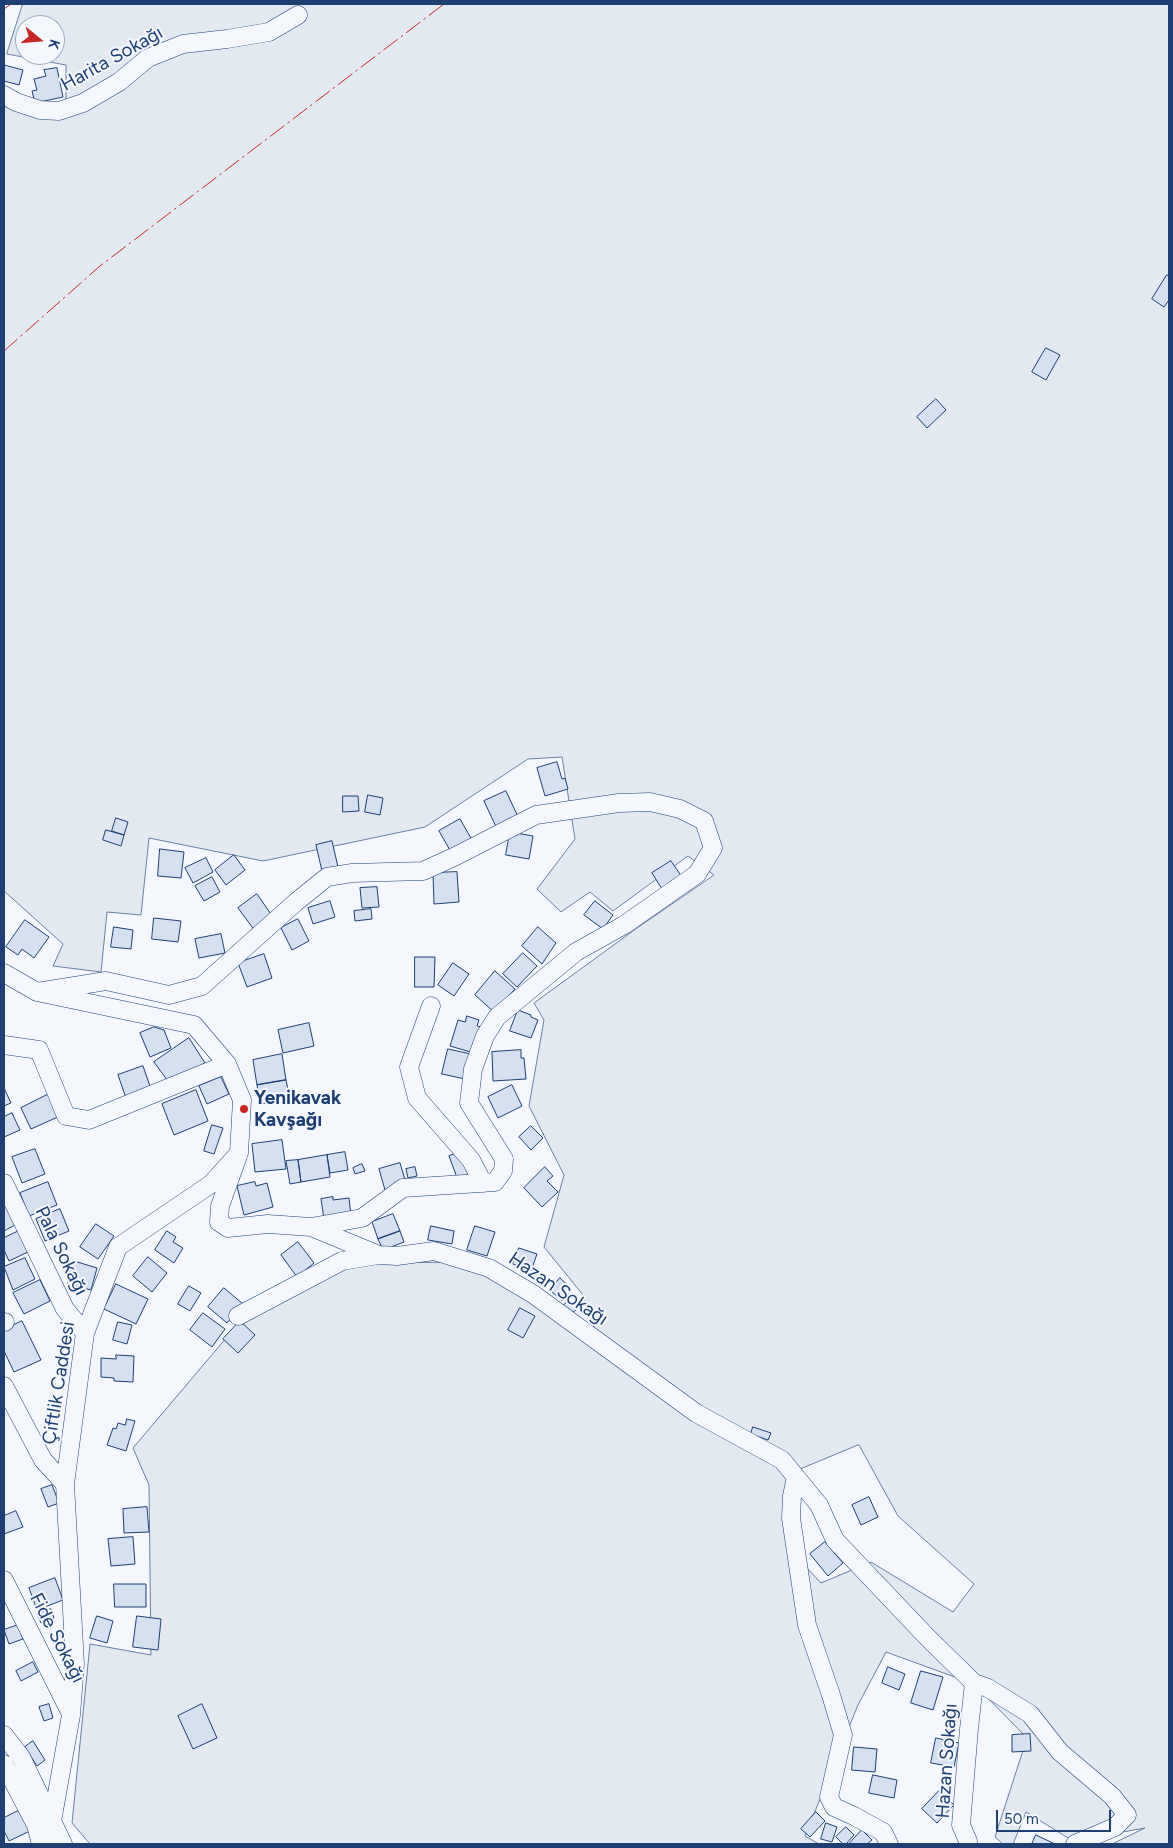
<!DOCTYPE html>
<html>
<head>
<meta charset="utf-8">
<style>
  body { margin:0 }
  #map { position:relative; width:1173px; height:1848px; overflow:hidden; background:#f4f7fb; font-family:Figtree,sans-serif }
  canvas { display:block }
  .frame { position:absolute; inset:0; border:5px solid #1d3f73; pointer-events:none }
  .north { position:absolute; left:15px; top:15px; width:50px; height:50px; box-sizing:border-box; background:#f4f7fb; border:1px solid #9eadc5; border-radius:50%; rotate:107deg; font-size:14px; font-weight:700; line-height:20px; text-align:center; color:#1d3f73 }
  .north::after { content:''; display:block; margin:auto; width:18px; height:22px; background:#c62828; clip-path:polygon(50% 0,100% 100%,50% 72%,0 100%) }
  .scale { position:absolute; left:996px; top:1810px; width:115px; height:22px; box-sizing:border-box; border:2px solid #1d3f73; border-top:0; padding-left:6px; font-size:15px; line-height:18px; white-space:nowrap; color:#1d3f73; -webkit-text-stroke:4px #f4f7fb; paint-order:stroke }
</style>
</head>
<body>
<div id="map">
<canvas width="1173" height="1848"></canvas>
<div class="frame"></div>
<div class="north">K</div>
<div class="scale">50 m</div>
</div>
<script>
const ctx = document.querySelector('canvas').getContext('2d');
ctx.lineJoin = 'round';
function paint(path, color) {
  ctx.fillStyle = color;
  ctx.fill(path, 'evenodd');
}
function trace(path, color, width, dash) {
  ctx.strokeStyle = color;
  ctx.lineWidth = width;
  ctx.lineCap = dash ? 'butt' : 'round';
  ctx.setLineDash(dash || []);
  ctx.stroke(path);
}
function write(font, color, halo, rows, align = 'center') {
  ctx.font = font + ' Figtree,sans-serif';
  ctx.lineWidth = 4;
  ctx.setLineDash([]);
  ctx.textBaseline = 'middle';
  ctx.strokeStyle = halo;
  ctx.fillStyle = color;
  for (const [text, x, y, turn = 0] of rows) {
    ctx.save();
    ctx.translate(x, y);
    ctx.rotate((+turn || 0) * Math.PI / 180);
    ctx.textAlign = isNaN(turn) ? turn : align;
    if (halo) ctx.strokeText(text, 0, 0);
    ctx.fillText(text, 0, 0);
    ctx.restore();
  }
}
const green = new Path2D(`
  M 23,4 L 1169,4 L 1169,1844 L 1112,1844 L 1145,1828 L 1073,1841 L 1026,1812 L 1013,1844 L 1003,1844 L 995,1837 L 1027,1738 L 974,1684 L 886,1652 L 858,1705 L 805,1836 L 819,1844 L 90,1844 L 72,1823 L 90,1644 L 151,1655 L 149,1485 L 133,1448 L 260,1298 L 358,1263 L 464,1262 L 594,1328 L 583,1295 L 544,1247 L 564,1175 L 529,1106 L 544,1020 L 534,1003 L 637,928 L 714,875 L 688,856 L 613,911 L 590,892 L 561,912 L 537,889 L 575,839 L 562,757 L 528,759 L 425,827 L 263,861 L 149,838 L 141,915 L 107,912 L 101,972 L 53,966 L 63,944 L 4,891 L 4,95 L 52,120 L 66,98 L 66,65 L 7,54 ZM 25,25 L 55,25 L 55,55 L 25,55 ZM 859,1445 L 898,1516 L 974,1584 L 953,1612 L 871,1562 L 821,1583 L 793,1553 L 789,1474 Z`);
const building = new Path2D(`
  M 4,65 L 23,70 L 19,85 L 4,81 Z
  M 57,68 L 63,97 L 35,103 L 32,91 L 37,90 L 34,79 L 46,76 L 44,70 Z
  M 1167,275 L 1169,276 L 1169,300 L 1164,307 L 1152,299 Z
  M 1046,348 L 1060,355 L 1046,380 L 1032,372 Z
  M 936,399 L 946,410 L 927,428 L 917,417 Z
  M 557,762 L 562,779 L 565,778 L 568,789 L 545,796 L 537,768 Z
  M 506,791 L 520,821 L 498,831 L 484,801 Z
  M 368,795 L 383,798 L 380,815 L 365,812 Z
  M 343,796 L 358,796 L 359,811 L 343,812 Z
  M 116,818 L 128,822 L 124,835 L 112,831 Z
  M 460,819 L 472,840 L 451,852 L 439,831 Z
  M 106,830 L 124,835 L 121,846 L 103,840 Z
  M 510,832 L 533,836 L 529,859 L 506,855 Z
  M 332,841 L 338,867 L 322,871 L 316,845 Z
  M 160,849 L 184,852 L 181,878 L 158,876 Z
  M 234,855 L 245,870 L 226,885 L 215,870 Z
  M 206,858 L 213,872 L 193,883 L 185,868 Z
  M 671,861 L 682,877 L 662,889 L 652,873 Z
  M 457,872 L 459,902 L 434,904 L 433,873 Z
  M 212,877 L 220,892 L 204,901 L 195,886 Z
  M 377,887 L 379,907 L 362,908 L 360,888 Z
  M 257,894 L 273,917 L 255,931 L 238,908 Z
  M 330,901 L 335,917 L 313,924 L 308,908 Z
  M 595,901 L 613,915 L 603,929 L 584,915 Z
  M 371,909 L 372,919 L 355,921 L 354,911 Z
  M 154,918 L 181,921 L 178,942 L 152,939 Z
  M 298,919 L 309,941 L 292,950 L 281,928 Z
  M 25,920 L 49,937 L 34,958 L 22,949 L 18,955 L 6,947 Z
  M 114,927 L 133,930 L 131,949 L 111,947 Z
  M 538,927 L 556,943 L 542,964 L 522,946 Z
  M 221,934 L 225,953 L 199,958 L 195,939 Z
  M 523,953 L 537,966 L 517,987 L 503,974 Z
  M 264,954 L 272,978 L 247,987 L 238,963 Z
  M 415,957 L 435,957 L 434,987 L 415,987 Z
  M 453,963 L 469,974 L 454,996 L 438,985 Z
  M 495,971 L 515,989 L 494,1012 L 475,995 Z
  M 518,1010 L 531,1015 L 531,1017 L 538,1020 L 531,1038 L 510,1031 Z
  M 467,1016 L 479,1020 L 477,1026 L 482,1027 L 474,1053 L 450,1046 L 458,1020 L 465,1022 Z
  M 309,1023 L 314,1046 L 283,1053 L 278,1030 Z
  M 154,1027 L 164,1030 L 171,1048 L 150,1057 L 140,1033 Z
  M 189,1038 L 205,1063 L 170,1084 L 154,1062 Z
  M 448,1049 L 471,1054 L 465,1079 L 442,1074 Z
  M 521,1050 L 521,1058 L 524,1058 L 526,1079 L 493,1081 L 492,1052 Z
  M 282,1054 L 286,1080 L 257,1085 L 253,1060 Z
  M 143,1066 L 151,1089 L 126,1098 L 118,1075 Z
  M 221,1077 L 229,1094 L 207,1104 L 199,1086 Z
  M 286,1080 L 290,1099 L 261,1104 L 257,1085 Z
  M 512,1085 L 522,1106 L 498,1118 L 488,1097 Z
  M 4,1088 L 11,1103 L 4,1106 Z
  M 196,1090 L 208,1121 L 174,1135 L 162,1104 Z
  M 49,1094 L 60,1116 L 31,1129 L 21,1108 Z
  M 12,1113 L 20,1130 L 4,1137 L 4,1117 Z
  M 212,1125 L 223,1128 L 214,1154 L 204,1151 Z
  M 531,1126 L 543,1138 L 531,1150 L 519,1137 Z
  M 282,1140 L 286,1169 L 255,1172 L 252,1144 Z
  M 35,1149 L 45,1174 L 22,1183 L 12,1157 Z
  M 345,1152 L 348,1170 L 330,1173 L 327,1155 Z
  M 461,1152 L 470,1179 L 459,1183 L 449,1156 Z
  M 327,1155 L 330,1177 L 301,1182 L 298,1160 Z
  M 298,1160 L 301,1182 L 290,1184 L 286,1161 Z
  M 400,1163 L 406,1183 L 385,1190 L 379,1169 Z
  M 362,1164 L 365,1171 L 355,1174 L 353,1168 Z
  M 415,1167 L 417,1176 L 408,1178 L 406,1169 Z
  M 545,1167 L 553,1176 L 547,1181 L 558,1192 L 542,1207 L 524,1188 Z
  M 48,1182 L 57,1205 L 29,1216 L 20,1193 Z
  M 255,1182 L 256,1186 L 267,1183 L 273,1207 L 244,1215 L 237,1186 Z
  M 333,1197 L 333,1200 L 349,1198 L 351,1216 L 324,1219 L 321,1199 Z
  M 4,1203 L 5,1203 L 15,1225 L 4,1231 Z
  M 60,1209 L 69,1231 L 45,1241 L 36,1219 Z
  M 393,1214 L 400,1231 L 378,1239 L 372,1222 Z
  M 96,1224 L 114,1236 L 98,1259 L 80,1247 Z
  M 431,1226 L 454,1231 L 452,1244 L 428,1240 Z
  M 475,1226 L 495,1232 L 487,1256 L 467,1250 Z
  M 21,1230 L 30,1251 L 9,1261 L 4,1250 L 4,1238 Z
  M 167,1231 L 176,1237 L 173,1242 L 183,1248 L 174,1263 L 155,1250 Z
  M 400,1231 L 404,1242 L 383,1250 L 378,1239 Z
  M 298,1242 L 314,1263 L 297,1277 L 281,1255 Z
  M 519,1248 L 537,1254 L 531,1271 L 513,1264 Z
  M 148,1257 L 167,1273 L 152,1292 L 133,1276 Z
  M 25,1258 L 35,1279 L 13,1290 L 4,1267 Z
  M 74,1261 L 97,1268 L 91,1290 L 68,1284 Z
  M 560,1278 L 572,1289 L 562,1301 L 550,1290 Z
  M 40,1280 L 50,1301 L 24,1314 L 13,1293 Z
  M 116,1284 L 148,1299 L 136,1324 L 104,1309 Z
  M 189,1286 L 201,1293 L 190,1311 L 178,1304 Z
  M 224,1288 L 243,1304 L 227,1323 L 208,1307 Z
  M 569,1300 L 577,1309 L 571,1314 L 563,1306 Z
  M 520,1308 L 535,1316 L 523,1338 L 508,1330 Z
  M 203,1313 L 225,1329 L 212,1347 L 190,1330 Z
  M 22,1321 L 41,1360 L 14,1372 L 4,1351 L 4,1330 Z
  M 240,1321 L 255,1335 L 238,1353 L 223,1339 Z
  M 118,1322 L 132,1325 L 127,1344 L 113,1340 Z
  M 116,1355 L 134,1356 L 133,1382 L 114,1381 L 114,1378 L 101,1377 L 101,1358 L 116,1359 Z
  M 127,1419 L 135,1421 L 126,1451 L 107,1445 L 113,1428 L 116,1429 L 118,1423 L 125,1425 Z
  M 753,1427 L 771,1433 L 768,1440 L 751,1434 Z
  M 52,1485 L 59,1503 L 48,1507 L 41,1489 Z
  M 869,1497 L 878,1517 L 861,1525 L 852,1505 Z
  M 147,1507 L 149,1532 L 124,1533 L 123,1509 Z
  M 16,1511 L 23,1527 L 4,1534 L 4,1516 Z
  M 133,1537 L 135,1564 L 111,1566 L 108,1539 Z
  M 825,1542 L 843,1563 L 828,1576 L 810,1554 Z
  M 55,1578 L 63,1600 L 37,1610 L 29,1588 Z
  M 114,1584 L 146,1584 L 146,1607 L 115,1607 Z
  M 51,1609 L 54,1618 L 41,1623 L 37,1614 Z
  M 97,1616 L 113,1621 L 107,1643 L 90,1638 Z
  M 137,1616 L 161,1619 L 158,1650 L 133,1647 Z
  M 18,1625 L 23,1639 L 9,1644 L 4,1630 Z
  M 33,1662 L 38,1672 L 21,1681 L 16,1671 Z
  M 888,1667 L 905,1674 L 899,1690 L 882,1683 Z
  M 921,1671 L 943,1677 L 933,1710 L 911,1703 Z
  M 49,1704 L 53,1718 L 44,1721 L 39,1707 Z
  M 202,1704 L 217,1738 L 193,1749 L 178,1716 Z
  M 1030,1734 L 1031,1751 L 1012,1752 L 1012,1735 Z
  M 936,1738 L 959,1743 L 954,1767 L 931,1763 Z
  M 33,1741 L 45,1760 L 37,1766 L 25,1747 Z
  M 854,1747 L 877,1749 L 875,1772 L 852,1770 Z
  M 873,1775 L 897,1780 L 894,1798 L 869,1793 Z
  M 939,1791 L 954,1805 L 937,1823 L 922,1809 Z
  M 22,1809 L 32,1830 L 9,1841 L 4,1831 L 4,1818 Z
  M 816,1812 L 825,1821 L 810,1837 L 801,1829 Z
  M 826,1823 L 837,1827 L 832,1842 L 821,1839 Z
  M 846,1827 L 854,1835 L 846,1844 L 843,1844 L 836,1837 Z
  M 862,1830 L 872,1840 L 867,1844 L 851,1844 L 850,1843 Z
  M 1036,1835 L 1055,1844 L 1032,1844 Z`);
const minor = new Path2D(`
  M 4,95 L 16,102 L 40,110 L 59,111 L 83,103 L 119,82 L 148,58 L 183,44 L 227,39 L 269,32 L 298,15
  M 4,973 L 37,992 L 194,1025 L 227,1064 L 242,1100 L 239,1153 L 211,1184 L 118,1247 L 85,1333 L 65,1484 L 75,1664 L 71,1715 L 48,1844
  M 37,992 L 106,981 L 169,995 L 202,986 L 296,902 L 327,877 L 352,873 L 423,871 L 456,856 L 536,815 L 619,803 L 650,802 L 680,809 L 704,821 L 713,848 L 697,874 L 624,925 L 576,952 L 497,1017 L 485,1036 L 473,1069 L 469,1103 L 504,1159 L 503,1171 L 495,1182 L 403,1188 L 362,1218 L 311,1227
  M 431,1006 L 409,1067 L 417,1098 L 471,1160 L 483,1183
  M 4,1045 L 39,1050 L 66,1116 L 89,1120 L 227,1064
  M 239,1153 L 220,1206 L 219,1222 L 228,1228 L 268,1224 L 311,1227 L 379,1255 L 397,1256 L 434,1251 L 489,1268 L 533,1294 L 696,1413 L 782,1460 L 819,1505 L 835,1540 L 928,1638 L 974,1683 L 988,1688 L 1030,1714 L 1060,1752 L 1112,1796 L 1127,1815 L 1115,1827 L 1075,1844
  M 4,1183 L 65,1309 L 85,1333
  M 238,1316 L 342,1261 L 378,1255
  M 4,1322 L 5,1322
  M 4,1386 L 43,1460 L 65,1484
  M 796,1477 L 792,1496 L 791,1518 L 807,1625 L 831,1695 L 843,1735 L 829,1797 L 834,1807 L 854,1816 L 883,1832 L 889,1844
  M 4,1580 L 71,1714
  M 4,1735 L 21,1757 L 63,1844
  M 4,1764 L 36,1825 L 41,1844
  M 968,1841 L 961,1825 L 969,1729 L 974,1683`);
const power = new Path2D(`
  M 4,9 L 11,4
  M 4,351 L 100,266 L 444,4`);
const markers = [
  [244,1109,5,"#c62828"]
];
const streetNames = [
  ["Harita Sokağı",112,59,-29],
  ["Pala Sokağı",61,1251,64],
  ["Hazan Sokağı",558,1289,34],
  ["Çiftlik Caddesi",59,1383,-81],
  ["Fide Sokağı",57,1638,63],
  ["Hazan Sokağı",947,1761,-86]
];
const poiNames = [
  ["Yenikavak",254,1098],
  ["Kavşağı",254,1120]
];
paint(green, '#e3e9f0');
trace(green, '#687fa3', 1);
paint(building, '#d5e0f0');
trace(building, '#1d3f73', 1);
trace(minor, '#1d3f73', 19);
trace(minor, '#f4f7fb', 18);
trace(power, '#c62828', 1, [18, 4, 2.5, 4]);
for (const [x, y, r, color] of markers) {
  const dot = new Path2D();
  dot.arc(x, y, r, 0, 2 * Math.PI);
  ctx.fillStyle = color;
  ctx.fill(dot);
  trace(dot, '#f4f7fb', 2);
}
write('19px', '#1d3f73', '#f4f7fb', streetNames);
write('bold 19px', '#1d3f73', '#f4f7fb', poiNames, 'left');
</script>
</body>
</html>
